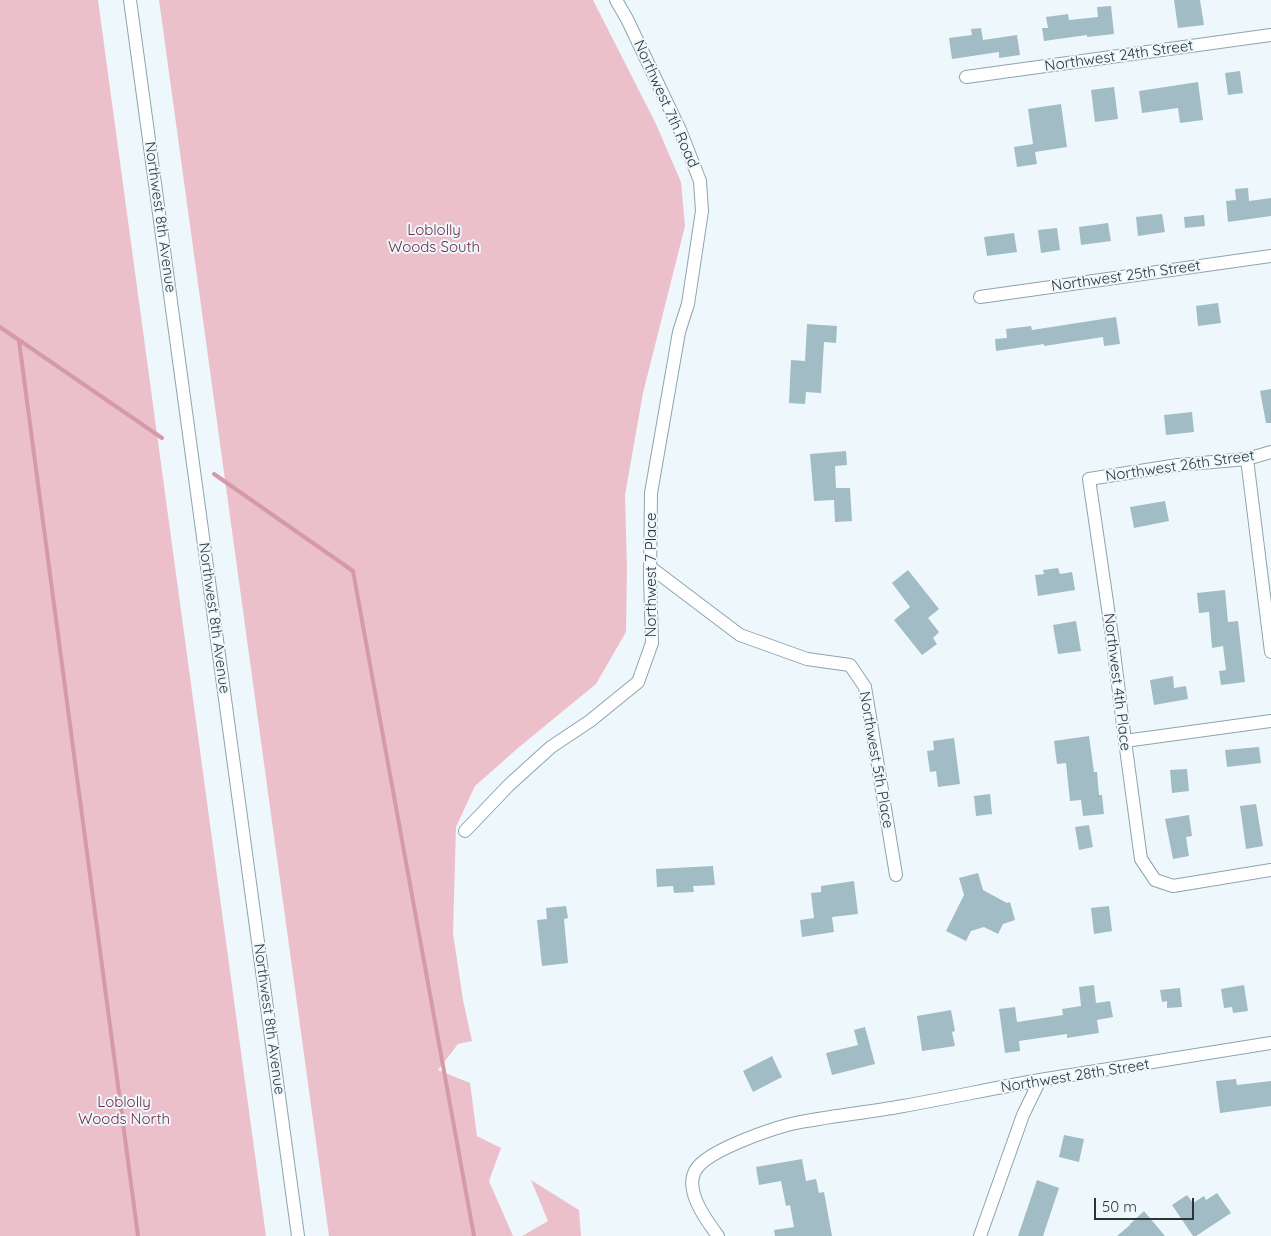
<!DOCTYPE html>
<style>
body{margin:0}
#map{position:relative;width:1271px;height:1236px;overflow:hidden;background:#eef8fc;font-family:Quicksand,sans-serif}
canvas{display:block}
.scale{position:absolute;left:1094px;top:1198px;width:100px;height:22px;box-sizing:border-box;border:2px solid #2a3539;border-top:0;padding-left:6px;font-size:15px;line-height:18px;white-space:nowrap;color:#2a3539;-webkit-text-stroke:4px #eef8fc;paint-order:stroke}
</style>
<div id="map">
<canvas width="1271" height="1236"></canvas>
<div class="scale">50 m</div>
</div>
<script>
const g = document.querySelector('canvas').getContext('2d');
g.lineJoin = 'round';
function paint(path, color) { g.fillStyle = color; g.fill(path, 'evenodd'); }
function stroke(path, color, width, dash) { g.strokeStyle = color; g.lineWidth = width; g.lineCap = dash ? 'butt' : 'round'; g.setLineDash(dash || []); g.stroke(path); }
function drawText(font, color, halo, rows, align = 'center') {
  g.font = font + ' Quicksand,sans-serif'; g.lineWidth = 4; g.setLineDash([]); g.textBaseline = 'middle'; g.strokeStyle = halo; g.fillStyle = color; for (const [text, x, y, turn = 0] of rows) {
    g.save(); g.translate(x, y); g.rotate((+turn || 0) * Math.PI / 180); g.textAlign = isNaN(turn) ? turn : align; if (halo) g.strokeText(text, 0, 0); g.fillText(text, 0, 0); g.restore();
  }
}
paint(new Path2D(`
 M0,0h98l168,1236h-266z
 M159,0h434l63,124 25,58 4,44 -42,167 -18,102 2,73 -1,64 -30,52 -78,64 -43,38 -19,41 -3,106 10,67 9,41 -14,3 -20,26 32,13 7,53 24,12 -12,33 24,55h-184z
 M531,1180l48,30 2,26h-59l26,-15z`), '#ebc0cb');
stroke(new Path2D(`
 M0,327l162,111
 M19,341l119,895
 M214,474l139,97 121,665`), '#d599a9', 4);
paint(new Path2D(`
 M1174,0h26l4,25 -26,3z
 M1111,6l3,28 -27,3v-2l-43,6 -2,-13h6l-2,-11 22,-3 1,6 29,-3 -1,-10z
 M981,28l2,12 34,-5 3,20 -21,3v-6l-47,7 -3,-21 23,-3 -1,-6z
 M1240,71l3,22 -15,2 -3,-22z
 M1198,82l5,38 -23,3 -2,-15 -36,5 -3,-22z
 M1114,87l4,32 -23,3 -4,-32z
 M1061,104l6,43 -32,5 2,12 -20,3 -3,-20 19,-3 -5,-35z
 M1248,188l1,13 22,-3v18l-43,6 -2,-21 10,-1 -1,-11z
 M1162,214l3,18 -27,4 -2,-19z
 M1204,215l1,11 -20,2 -1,-11z
 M1108,223l3,18 -30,4 -2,-18z
 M1057,228l3,22 -19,3 -3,-23z
 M1014,233l3,19 -30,4 -3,-19z
 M1218,303l3,20 -23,3 -2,-20z
 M1116,317l4,27 -16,2 -1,-9 -59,9v-2l-48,7 -1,-12 12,-1 -1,-9 25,-3 1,4z
 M807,324l30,2 -1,17 -12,-1 -3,51 -15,-1 -1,12 -16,-1 2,-43 14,1z
 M1271,389v34h-5l-6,-32z
 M1192,412l2,20 -28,3 -2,-20z
 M846,451l1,14 -12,1 1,22h14l2,33 -17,1 -1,-22 -20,1 -4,-47z
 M1165,501l4,20 -35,7 -4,-21z
 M1058,568l2,6 12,-2 3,18 -37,6 -3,-21 9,-1 -1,-4z
 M908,570l31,39 -11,9 11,14 -6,6 4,6 -15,11 -28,-35 16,-13 -18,-24z
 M1225,590l3,32 10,-1 7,61 -24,3 -2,-14 7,-1 -3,-24 -11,2 -3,-36 -10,1 -2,-20z
 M1076,621l5,30 -23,3 -5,-29z
 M1173,676l1,12 12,-2 2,13 -34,6 -4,-25z
 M1089,736l5,36h3l2,23h3l2,19 -21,2 -2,-16 -11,1 -4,-38 -9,1 -3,-23z
 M954,738l6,46 -22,3 -2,-16 -6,1 -3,-21 7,-1 -1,-9z
 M1259,747l2,16 -34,4 -2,-17z
 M1187,769l2,22 -17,2 -2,-23z
 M990,794l2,20 -16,2 -2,-20z
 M1256,804l7,42 -17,3 -6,-43z
 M1189,815l3,21 -6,1 3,19 -16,3 -8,-40z
 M1089,825l4,22 -14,3 -4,-23z
 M713,866l2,19 -22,1 1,6 -20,1 -1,-7 -16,1 -1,-18z
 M978,873l5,17 24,13 3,-1 5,18 -12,4 -5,10 -14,-7 -13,4 -5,10 -20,-10 18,-36 -5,-17z
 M854,881l4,33 -26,3 2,15 -32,5 -2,-17 14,-2 -3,-25 10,-1v-6z
 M566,906l2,12 -4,1 4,44 -26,3 -5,-46 10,-1 -1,-11z
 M1109,906l3,25 -18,3 -3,-26z
 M1094,985l2,18 14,-2 3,16 -16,3 2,13 -32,5v-4l-48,7 1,10 -15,2 -6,-44 16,-2 2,15 46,-7 -1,-6 19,-3 -2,-19z
 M1244,985l4,26 -15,2 -1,-6 -8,1 -3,-19z
 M1180,988l2,19 -15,1v-7l-5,1 -2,-12z
 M951,1010l4,21 -3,1 3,14 -33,5 -5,-35z
 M865,1027l10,37 -43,11 -6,-22 32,-8 -4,-15z
 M772,1056l10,21 -29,15 -10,-21z
 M1236,1079l1,6 34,-4v25l-51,7 -4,-32z
 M1064,1135l20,4 -5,23 -20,-5z
 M802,1159l4,22 10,-2 3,14 5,-1 8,44h-57l-1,-6 20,-3 -4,-22 -4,1 -5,-25 -22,4 -3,-18z
 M1037,1180l22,8 -16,48h-25z
 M1217,1193l14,20 -35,23h-3l-21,-31 15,-10 6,8 11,-7 2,4z
 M1144,1211l21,25h-48l13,-11v-1z`), '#a2bcc5');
const minor = new Path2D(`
 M130,0l168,1236
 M966,77l305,-42
 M980,297l291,-41
 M1271,452l-24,7 -69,6 -89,14 23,157 13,105 16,118 14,21 18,6 98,-16
 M1247,459l24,193
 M650,567l90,68 67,24 43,6 15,22 31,188
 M1125,741l146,-20
 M465,831l44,-46 42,-38 39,-26 48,-39 14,-39 -2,-67 1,-83 28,-161 9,-28 14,-93 -2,-30 -20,-51 -53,-111 -11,-19
 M718,1236c-12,-16 -36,-48 -21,-68 13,-18 71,-38 94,-44 37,-8 75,-11 112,-18 46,-8 91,-18 137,-26 77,-13 154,-24 231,-37
 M980,1236l43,-121 17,-35`);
stroke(minor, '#8ba5ae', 14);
stroke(minor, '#fff', 12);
drawText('15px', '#2a3539', '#eef8fc', [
 ["Northwest 24th Street",1119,56,-8],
 ["Northwest 7th Road",666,104,66],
 ["Northwest 8th Avenue",160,217,82],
 ["Northwest 25th Street",1126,276,-8],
 ["Northwest 26th Street",1180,466,-8],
 ["Northwest 7 Place",651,575,-90],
 ["Northwest 8th Avenue",214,618,82],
 ["Northwest 4th Place",1117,682,83],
 ["Northwest 5th Place",876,760,80],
 ["Northwest 8th Avenue",269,1019,82],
 ["Northwest 28th Street",1075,1076,-9]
]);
drawText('15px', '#722a43', '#eef8fc', [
 ["Loblolly",434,230],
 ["Woods South",434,247],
 ["Loblolly",124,1102],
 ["Woods North",124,1119]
]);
</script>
